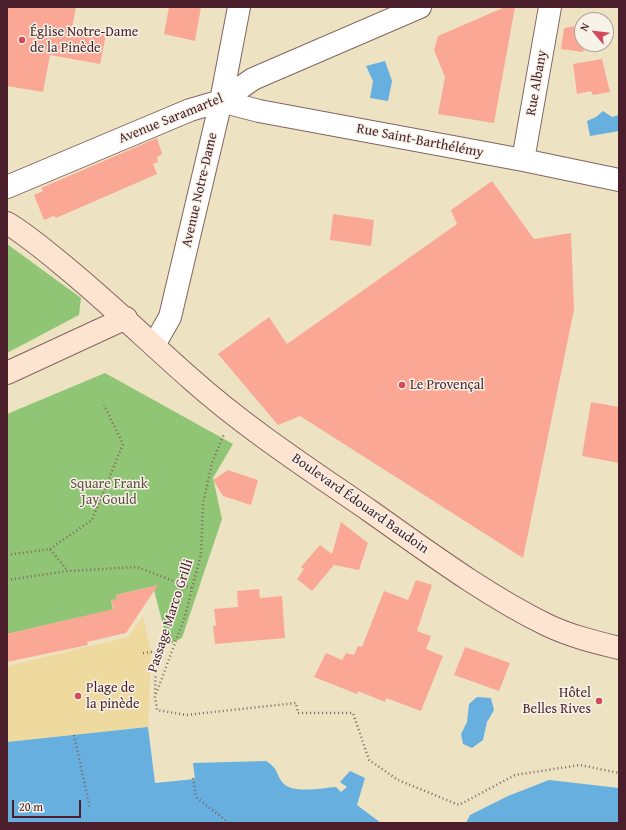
<!DOCTYPE html>
<meta charset="utf-8">
<style>
body{margin:0}
#map{position:relative;width:626px;height:830px;overflow:hidden;background:#ede3c3;font-family:"Gentium Book Plus",serif}
canvas{display:block}
.frame{position:absolute;inset:0;border:8px solid #4a1f2b;pointer-events:none}
.north{position:absolute;left:574px;top:12px;width:40px;height:40px;box-sizing:border-box;background:#f7f3e8;border:1px solid #b29e9c;border-radius:50%;rotate:298deg;font-size:11px;font-weight:700;line-height:16px;text-align:center;color:#4a1f2b}
.north::after{content:'';display:block;margin:auto;width:14px;height:18px;background:#d1495b;clip-path:polygon(50% 0,100% 100%,50% 72%,0 100%)}
.scale{position:absolute;left:12px;top:800px;width:69px;height:18px;box-sizing:border-box;border:2px solid #4a1f2b;border-top:0;padding-left:5px;font-size:12px;line-height:14px;white-space:nowrap;color:#4a1f2b;-webkit-text-stroke:3px #f7f3e8;paint-order:stroke}
</style>
<div id="map">
<canvas width="626" height="830"></canvas>
<div class="frame"></div>
<div class="north">N</div>
<div class="scale">20 m</div>
</div>
<script>
const g = document.querySelector('canvas').getContext('2d');
g.lineJoin = 'round';
function paint(path, color) { g.fillStyle = color; g.fill(path, 'evenodd'); }
function stroke(path, color, width, dash) { g.strokeStyle = color; g.lineWidth = width; g.lineCap = dash ? 'butt' : 'round'; g.setLineDash(dash || []); g.stroke(path); }
function drawText(font, color, halo, rows, align = 'center') {
  g.font = font + ' "Gentium Book Plus",serif'; g.lineWidth = 3; g.setLineDash([]); g.textBaseline = 'middle'; g.strokeStyle = halo; g.fillStyle = color; for (const [text, x, y, turn = 0] of rows) {
    g.save(); g.translate(x, y); g.rotate((+turn || 0) * Math.PI / 180); g.textAlign = isNaN(turn) ? turn : align; if (halo) g.strokeText(text, 0, 0); g.fillText(text, 0, 0); g.restore();
  }
}
paint(new Path2D(`
 M7,244l74,54 -2,17 -72,38z
 M105,373l128,71 -20,34 9,41 -40,119 -14,7 -14,-55 -4,-3 -34,8 1,4 -6,2 6,22 -36,-6 -74,17v-220z`), '#91c576');
paint(new Path2D(`
 M143,616l8,36 -3,75 -141,15v-76l121,-29z`), '#eeda9e');
paint(new Path2D(`
 M385,61l7,20 -4,20 -18,-3 3,-17 -7,-15z
 M603,111l9,6 7,-2v16l-29,5 -3,-15 9,-4z
 M477,697l14,1 3,12 -7,12 -4,18 -11,8 -9,-4 -2,-10 6,-12 2,-18z
 M148,727l7,56 40,-4 -2,-16 73,-2c13,8 9,12 17,22 9,11 40,5 53,4l5,5 6,-5 -7,-5 10,-11 15,7 -8,27 24,18h-374v-81z
 M549,780l70,8v35h-153l4,-8 38,-19z`), '#67afde');
paint(new Path2D(`
 M7,7h69l-4,21 34,7 -6,29 -50,-9 -7,37 -36,-6z
 M169,7h32l-6,34 -31,-7z
 M505,7h10l-21,116 -56,-9 7,-37 -11,-27 4,-14z
 M582,25v19h3l-2,8 -22,-3 3,-21z
 M602,59l8,33 -17,3 -2,-4 -14,3 -4,-30z
 M157,138l5,16 -5,3 1,5 -5,2 4,10 -101,44 -2,-2 -10,4 -10,-25 9,-4 -2,-3z
 M492,181l42,58 37,-6 3,77 -51,248 -223,-142 -22,9 -60,-71 51,-37 18,27 170,-120 -6,-14z
 M333,214l41,6 -3,26 -41,-6z
 M591,402l28,5v56l-37,-7z
 M228,470l30,10 -7,25 -28,-9 -10,-16z
 M341,522l27,21 -9,27 -25,-5 -22,26 -15,-12 7,-10 -3,-2 19,-22 12,9z
 M416,580l16,5 -15,46 14,5 -5,13 17,7 -22,55 -35,-13 -1,4 -27,-11 -1,3 -43,-17 12,-24 16,7 4,-7 8,2 4,-9 4,1 22,-56 24,9z
 M158,585l-32,48 -39,9 1,3 -81,17v-28l107,-25 -3,-9 6,-1 -1,-4z
 M259,589l1,9 22,-2 3,42 -70,6 -2,-18h3l-2,-17 24,-2 -1,-16z
 M465,647l45,16 -11,28 -45,-16z`), '#faa895');
const street = new Path2D(`
 M221,101l38,10 264,49 96,20
 M523,160l27,-153
 M7,187l183,-77 31,-9 32,-22 167,-72
 M154,345l16,-28 51,-216 18,-94`);
const secondary = new Path2D(`
 M7,223c20,12 39,28 57,43 44,36 84,75 127,113 55,49 118,90 179,132 57,40 114,83 177,114 23,11 48,17 72,23
 M7,373l119,-55`);
stroke(street, '#836460', 24);
stroke(secondary, '#836460', 24);
stroke(new Path2D(`
 M50,549l42,-29 31,-76 -19,-39
 M7,555l43,-6 18,22
 M7,580l61,-9 69,-4 55,21
 M143,653l8,-1 5,2 -1,43 2,13 29,5 110,-12 2,10h55l16,47 29,20 61,25 56,-30 65,-10 39,8
 M156,694l29,-78 16,-62 2,-51 9,-40 12,-29
 M74,735l16,74
 M193,778l3,19 33,26`), '#836460', 2.5, [1, 3]);
stroke(street, '#fff', 22);
stroke(secondary, '#fde4d0', 22);
for (const [x, y, r, color] of [
 [22,40,4,"#d1495b"],
 [402,385,4,"#d1495b"],
 [78,696,4,"#d1495b"],
 [599,701,4,"#d1495b"]
]) { const dot = new Path2D(); dot.arc(x, y, r, 0, 2 * Math.PI); g.fillStyle = color; g.fill(dot); stroke(dot, '#f7f3e8', 1.5); }
drawText('14px', '#4a1f2b', '#f7f3e8', [
 ["Église Notre-Dame",30,32],
 ["de la Pinède",30,48],
 ["Le Provençal",410,385],
 ["Plage de",86,688],
 ["la pinède",86,704],
 ["Hôtel",591,693,"right"],
 ["Belles Rives",591,709,"right"]
], 'left');
drawText('14px', '#4a1f2b', '#f7f3e8', [
 ["Rue Albany",537,83,-80],
 ["Avenue Saramartel",171,119,-22],
 ["Rue Saint-Barthélémy",420,141,11],
 ["Avenue Notre-Dame",200,190,-77],
 ["Boulevard Édouard Baudoin",360,504,35],
 ["Passage Marco Grilli",171,616,-72]
]);
drawText('14px', '#5f5142', '#f7f3e8', [
 ["Square Frank",109,484],
 ["Jay Gould",109,500]
]);
</script>
